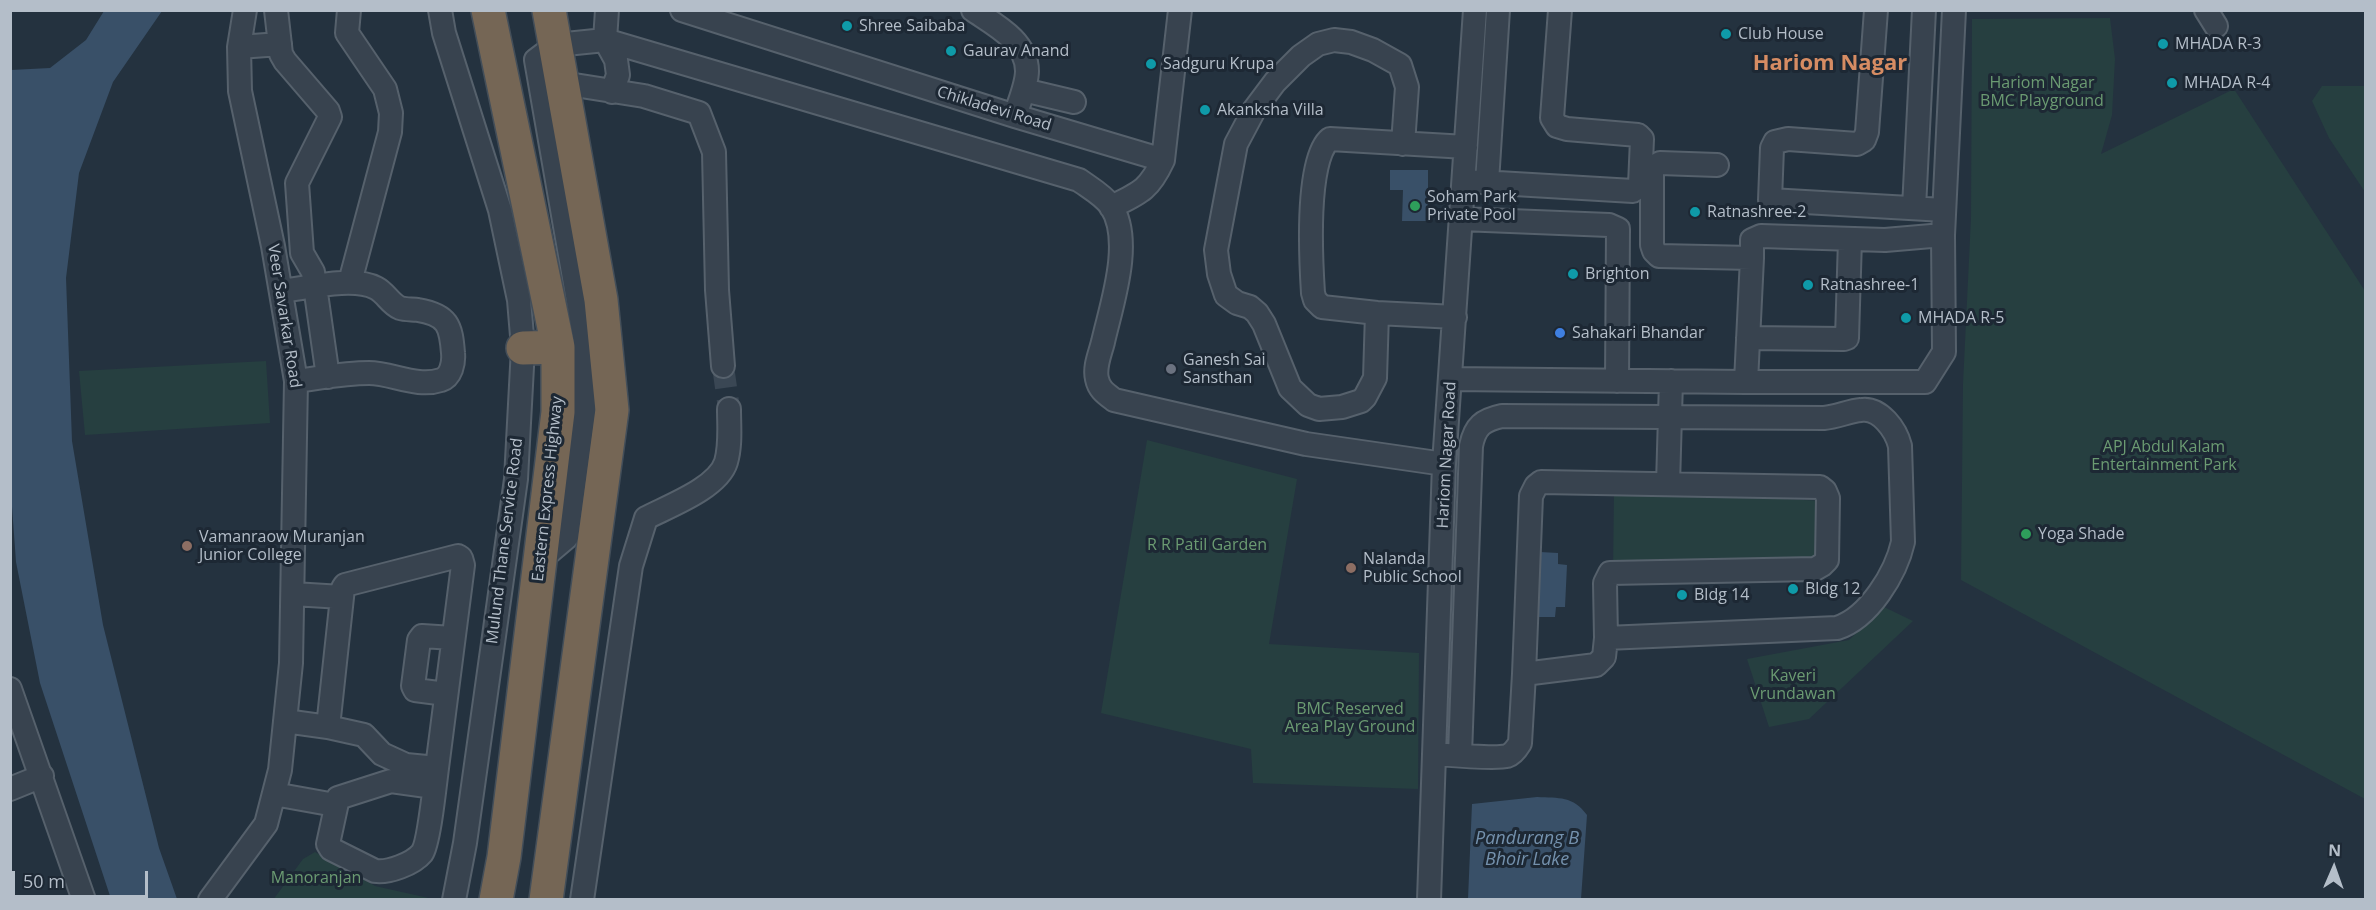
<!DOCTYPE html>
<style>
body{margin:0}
#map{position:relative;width:2376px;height:910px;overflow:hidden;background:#24323f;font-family:"Open Sans",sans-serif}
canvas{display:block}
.frame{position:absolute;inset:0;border:12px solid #b4bec9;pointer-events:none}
.north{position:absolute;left:2304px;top:838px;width:60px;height:60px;-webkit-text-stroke:4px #1d2834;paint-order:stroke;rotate:2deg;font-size:16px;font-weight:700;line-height:24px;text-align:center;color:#b4bec9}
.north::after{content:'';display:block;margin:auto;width:21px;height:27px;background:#b4bec9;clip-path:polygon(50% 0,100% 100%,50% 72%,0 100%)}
.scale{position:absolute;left:12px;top:871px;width:136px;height:27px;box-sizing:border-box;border:3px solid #b4bec9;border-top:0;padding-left:8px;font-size:18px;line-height:21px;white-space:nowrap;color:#b4bec9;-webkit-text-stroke:4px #1d2834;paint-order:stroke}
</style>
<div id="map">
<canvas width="2376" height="910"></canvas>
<div class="frame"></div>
<div class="north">N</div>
<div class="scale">50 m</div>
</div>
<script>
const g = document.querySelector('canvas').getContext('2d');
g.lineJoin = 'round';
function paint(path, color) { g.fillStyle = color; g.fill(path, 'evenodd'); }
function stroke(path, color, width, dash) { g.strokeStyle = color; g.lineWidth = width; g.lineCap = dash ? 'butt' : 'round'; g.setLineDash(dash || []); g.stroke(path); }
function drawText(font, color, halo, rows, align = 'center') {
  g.font = font + ' "Open Sans",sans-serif'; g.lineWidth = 6; g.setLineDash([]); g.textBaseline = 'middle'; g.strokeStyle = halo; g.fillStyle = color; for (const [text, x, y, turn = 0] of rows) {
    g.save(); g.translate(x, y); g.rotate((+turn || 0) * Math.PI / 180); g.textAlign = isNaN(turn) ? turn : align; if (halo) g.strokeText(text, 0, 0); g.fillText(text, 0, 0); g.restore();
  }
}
paint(new Path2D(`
 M2110,18l5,41 -3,56 -11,39 133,-65 131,202v508l-404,-219 2,-196 8,-166 1,-199z
 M2322,86h43v106l-36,-54 -17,-37z
 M266,361l4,62 -185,12 -6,-64z
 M1147,440l150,39 -28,165 150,9 -1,136 -165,-6 -2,-34 -150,-36z
 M1614,491l211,10 -3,62 -209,11z
 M1884,607l29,14 -104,98 -40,8 -22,-68 102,-19z
 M315,852l60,34 58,13 -160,1 30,-41z`), '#263f40');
paint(new Path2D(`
 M104,11h58l-49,71 -34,91 -13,105 6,163 31,184 56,223 18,51h-66l-71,-216 -24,-121 -5,-69v-423l39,-2 36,-28z
 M1390,170h38v51h-26l1,-31h-13z
 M1540,552l18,1v11l9,1 -2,42h-9l-1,10h-18z
 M1537,797c22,1 36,-1 50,18l-6,84h-113l4,-95z`), '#395068');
stroke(new Path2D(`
 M723,366l6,43`), '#3a4754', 22, [22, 11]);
const minor = new Path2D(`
 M276,10l5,44 4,7 43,50 2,6 -33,66 5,70 11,19 15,105
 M349,10l-2,23 38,56 6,24 -1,19 -40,150
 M440,10l4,23 56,177 19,90 4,48 -7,131 -51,364 -11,57
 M607,10l-2,30 11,20 2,15 -6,17
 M682,10l333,106 148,44
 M973,10c22,15 54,31 54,61 0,14 -8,31 -12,45
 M1876,10l-9,122 -3,8 -7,4 -69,-5 -13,3 -3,6 -2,52 174,10
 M2206,10l10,16
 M239,47l41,-3
 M562,83l82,13 55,17 15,39 3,138 6,76
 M1032,92l42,10
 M1717,165l-57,-2 -8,5v77l2,6 5,5 93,2 -6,124
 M1464,181l169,10 7,-6 2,-46 -4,-4 -71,-6 -10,-3 -5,-8 8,-108
 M1487,182l11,-172
 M1111,207c29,-14 38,-17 52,-47l17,-150
 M1914,208l10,-198
 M1461,219l148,6 9,4 -1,152
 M1752,258v-18l9,-4 124,4 58,-5
 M281,291c26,-3 72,-15 95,-3 10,5 14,16 24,20 6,2 13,1 18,2 30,5 33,16 35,43 1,10 -2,24 -12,27 -24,8 -49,-7 -72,-7 -25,0 -49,5 -73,8
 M1377,313l-2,65 -10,19 -4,4 -19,6 -23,2 -11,-4 -18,-17 -26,-64 -7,-11 -7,-6 -13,-4 -11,-8 -7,-21 -3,-24 20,-106 18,-34 21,-28 26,-26 17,-12 16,-4 17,2 22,8 27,15 7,22 -4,57
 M1455,317l-78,-4 -55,-6 -7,-7 -2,-7c-2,-31 -8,-134 17,-154l136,8
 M1748,338l96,1 3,-1 3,-99
 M1451,379l295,3h179l19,-30 -1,-117 11,-225
 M1668,484l3,-103
 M541,559l26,-22 17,-123 1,-73 -49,-281 20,-15 49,-5 474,140c11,8 24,15 32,26 23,35 0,100 -8,136 -3,12 -9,25 -6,37 2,10 8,14 17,21l192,44 138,20
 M293,594l49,3
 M1524,674l7,-178 5,-10 5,-4 279,5 5,4 3,7 -1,62 -5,5 -7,4 -205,4 -5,10 1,55
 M10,689l74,211
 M446,694l-31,-4 -2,-4 6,-46 3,-4 31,2
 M285,721l43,6
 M1435,754c14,1 61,5 72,2 6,-2 10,-8 13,-13l4,-69 72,-9 8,-8 2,-19 231,-10c32,-10 59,-55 66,-86l-3,-96c-4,-16 -20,-39 -39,-36 -12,1 -24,7 -37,8l-322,-2c-19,4 -27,10 -31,30l-11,309
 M434,787l-43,-6 -53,17 -10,46 3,5 44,22c13,2 38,-7 47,-18 7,-10 13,-70 15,-85l26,-203 -2,-7 -3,-2 -113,29 -2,3 -15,139 36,8 18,19 24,11 31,3
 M10,789l32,-13
 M274,794l61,11
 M210,900l56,-76 14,-54 11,-107 5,-282 -23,-135 -33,-155 -1,-44 6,-37
 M582,900l49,-334 15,-48c23,-12 72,-30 80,-56 5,-17 3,-36 3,-53
 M1429,900l15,-436 31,-454`);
const highway = new Path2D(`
 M488,10l70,337v65l-54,445 -8,43
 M523,348l35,-1
 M546,900l66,-490 -11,-110 -52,-290`);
stroke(minor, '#56616c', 26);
stroke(highway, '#434e59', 36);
stroke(minor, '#38434f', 22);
stroke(highway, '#756655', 33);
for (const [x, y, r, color] of [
 [847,26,6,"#0f9aa8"],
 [1726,34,6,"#0f9aa8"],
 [2163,44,6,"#0f9aa8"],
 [951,51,6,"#0f9aa8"],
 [1151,64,6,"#0f9aa8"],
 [2172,83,6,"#0f9aa8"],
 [1205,110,6,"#0f9aa8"],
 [1415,206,6,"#2e9e5b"],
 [1695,212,6,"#0f9aa8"],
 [1573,274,6,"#0f9aa8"],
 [1808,285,6,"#0f9aa8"],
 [1906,318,6,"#0f9aa8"],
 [1560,333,6,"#3f7fe0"],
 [1171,369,6,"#6b7280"],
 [2026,534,6,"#2e9e5b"],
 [187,546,6,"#8d6e63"],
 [1351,568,6,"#8d6e63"],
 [1793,589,6,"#0f9aa8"],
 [1682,595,6,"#0f9aa8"]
]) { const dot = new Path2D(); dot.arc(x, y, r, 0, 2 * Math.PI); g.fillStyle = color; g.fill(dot); stroke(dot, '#1d2834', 2); }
drawText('16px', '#b4bec9', '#1d2834', [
 ["Shree Saibaba",859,26],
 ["Club House",1738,34],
 ["MHADA R-3",2175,44],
 ["Gaurav Anand",963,51],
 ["Sadguru Krupa",1163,64],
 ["MHADA R-4",2184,83],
 ["Akanksha Villa",1217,110],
 ["Soham Park",1427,197],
 ["Private Pool",1427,215],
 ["Ratnashree-2",1707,212],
 ["Brighton",1585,274],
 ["Ratnashree-1",1820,285],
 ["MHADA R-5",1918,318],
 ["Sahakari Bhandar",1572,333],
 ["Ganesh Sai",1183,360],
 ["Sansthan",1183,378],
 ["Yoga Shade",2038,534],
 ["Vamanraow Muranjan",199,537],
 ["Junior College",199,555],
 ["Nalanda",1363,559],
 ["Public School",1363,577],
 ["Bldg 12",1805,589],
 ["Bldg 14",1694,595]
], 'left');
drawText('16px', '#6b9b72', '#1d2834', [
 ["Hariom Nagar",2042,83],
 ["BMC Playground",2042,101],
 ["APJ Abdul Kalam",2164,447],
 ["Entertainment Park",2164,465],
 ["R R Patil Garden",1207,545],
 ["Kaveri",1793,676],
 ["Vrundawan",1793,694],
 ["BMC Reserved",1350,709],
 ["Area Play Ground",1350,727],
 ["Manoranjan",316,878]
]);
drawText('16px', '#b4bec9', '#1d2834', [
 ["Chikladevi Road",994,109,17],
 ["Veer Savarkar Road",284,316,81],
 ["Hariom Nagar Road",1447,455,-87],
 ["Eastern Express Highway",548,489,-84],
 ["Mulund Thane Service Road",505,541,-83]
]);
drawText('italic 18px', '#7491ad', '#1d2834', [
 ["Pandurang B",1527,839],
 ["Bhoir Lake",1527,860]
]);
drawText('bold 22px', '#d68c63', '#1d2834', [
 ["Hariom Nagar",1830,64]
]);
</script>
